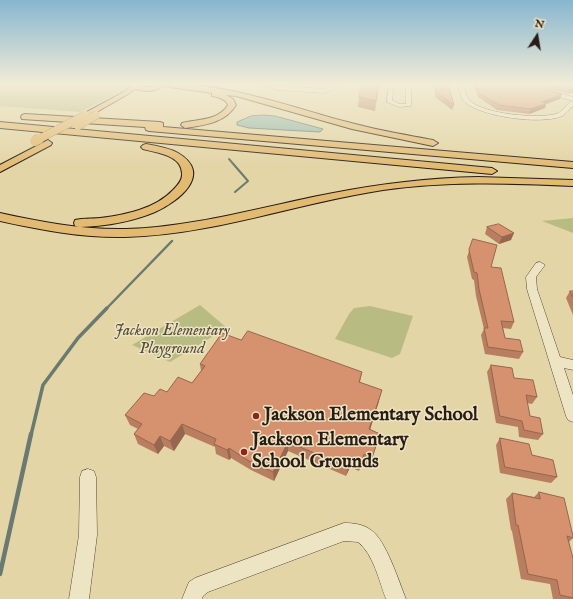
<!DOCTYPE html>
<style>
body{margin:0}
#map{position:relative;width:573px;height:599px;overflow:hidden;background:#e3d5a5;font-family:"IM FELL English",serif}
canvas{display:block}
.north{position:absolute;left:517px;top:16px;width:40px;height:40px;-webkit-text-stroke:3px #ede4c4;paint-order:stroke;rotate:12deg;font-size:11px;font-weight:700;line-height:16px;text-align:center;color:#281c15}
.north::after{content:'';display:block;margin:auto;width:14px;height:18px;background:#281c15;clip-path:polygon(50% 0,100% 100%,50% 72%,0 100%)}
</style>
<div id="map">
<canvas width="573" height="599"></canvas>
<div class="north">N</div>
</div>
<script>
const g = document.querySelector('canvas').getContext('2d');
g.lineJoin = 'round';
function paint(path, color) { g.fillStyle = color; g.fill(path, 'evenodd'); }
function stroke(path, color, width, dash) { g.strokeStyle = color; g.lineWidth = width; g.lineCap = dash ? 'butt' : 'round'; g.setLineDash(dash || []); g.stroke(path); }
function drawText(font, color, halo, rows, align = 'center') {
  g.font = font + ' "IM FELL English",serif'; g.lineWidth = 3; g.setLineDash([]); g.textBaseline = 'middle'; g.strokeStyle = halo; g.fillStyle = color; for (const [text, x, y, turn = 0] of rows) {
    g.save(); g.translate(x, y); g.rotate((+turn || 0) * Math.PI / 180); g.textAlign = isNaN(turn) ? turn : align; if (halo) g.strokeText(text, 0, 0); g.fillText(text, 0, 0); g.restore();
  }
}
paint(new Path2D(`
 M0,84h137l-57,28 -80,-6z
 M573,218v15l-31,-12z
 M200,305l27,23 -57,34 -38,-17z
 M370,306l43,10 -13,38 -8,4 -57,-19 14,-25 5,-6z`), '#b9bc82');
const water = new Path2D(`
 M264,115l11,1 48,13 -3,3 -71,-4 -12,-3v-3l14,-6z`);
paint(water, '#96b8ac');
stroke(water, '#6a7a70', 1);
stroke(new Path2D(`
 M229,159l19,22 -13,11`), '#6a7a70', 2);
stroke(new Path2D(`
 M106,309l66,-68`), '#6a7a70', 2.5);
stroke(new Path2D(`
 M31,435l12,-50 35,-47 29,-30`), '#6a7a70', 3.5);
stroke(new Path2D(`
 M0,574l31,-140`), '#6a7a70', 4.5);
const minor = new Path2D(`
 M256,84l68,5 14,-5h7l-20,9 -47,-3z
 M389,84h5l-2,16 7,4h7v-20h5v22l-12,1 -12,-5z
 M458,84h4c3,5 4,13 8,17 15,13 66,18 86,13 7,-2 10,-10 17,-13v5c-4,3 -7,8 -11,10 -20,9 -79,1 -96,-13 -5,-4 -7,-13 -8,-19z
 M547,90l26,7v4l-28,-8 -1,-1z
 M540,262l5,3 -9,12 1,12 23,68 13,3v10l-9,-2 9,27v27l-5,-2 -2,-4 -39,-127 -1,-12 10,-14z
 M88,469l6,2 2,6 1,58 -8,64h-20l10,-64 1,-58 2,-6z
 M344,523c9,0 19,1 27,7 15,10 28,52 35,69h-20c-7,-18 -12,-44 -28,-57l-14,-1 -136,51 -5,4 -1,3h-20l7,-17 6,-4z`);
const major = new Path2D(`
 M134,84h6l-1,2 10,1 9,-3h7c-8,8 -20,8 -30,5l-7,5 -40,23h-3l-4,-2 43,-23z
 M48,140l4,3 -1,2 -51,27v-7z`);
const highway = new Path2D(`
 M158,84c66,-3 134,24 197,40 26,7 52,11 78,16l5,3 -5,3 -81,-17 -116,-33 -10,-1 7,4 3,6c-11,18 -31,20 -51,23l-4,-3 1,-2c16,-4 36,-2 46,-18 -2,-6 -10,-8 -16,-9v-3l-50,-7z
 M25,114l135,8 3,1v4l410,35v6l-424,-37 -3,-1 -1,-3 -123,-8 -1,-2 1,-2z
 M0,122l492,46 5,3 -5,3 -492,-46z
 M146,144c11,2 23,4 32,9 36,21 0,49 -23,59 -24,10 -50,14 -75,15l-5,-1 -1,-3 1,-3c8,-2 17,-1 25,-2 25,-3 55,-9 73,-28 4,-4 9,-9 9,-15 1,-20 -25,-22 -39,-26l-2,-2 2,-2z
 M478,177l95,3v6c-63,-3 -127,-5 -190,4 -86,13 -170,45 -258,47 -42,1 -84,-7 -125,-16v-8c41,9 83,17 126,16 68,-2 135,-22 202,-35 50,-10 99,-16 150,-17z`);
stroke(minor, '#574a39', 1);
stroke(major, '#281c15', 2);
stroke(highway, '#281c15', 2);
paint(minor, '#ede4c4');
paint(major, '#e2ba72');
paint(highway, '#e2ba72');
const majorBridgeFar1 = new Path2D(`
 M78,126l18,-11
 M37,140l48,-25`);
const majorBridge = new Path2D(`
 M35,141l4,-2`);
stroke(majorBridgeFar1, '#281c15', 8, []);
stroke(majorBridge, '#281c15', 10, []);
stroke(majorBridgeFar1, '#e2ba72', 8);
stroke(majorBridge, '#e2ba72', 10);
paint(new Path2D(`
 M291,84h41v1l-10,1z
 M379,84l-4,27 -17,-4 1,-10z
 M435,84h13l6,21 -2,5 -17,-13z
 M473,84h99l1,8 -4,2 -32,-8 23,13 -14,5 -1,4 -16,6 -32,-4 -19,-13z
 M487,227l24,13 -12,4 -14,-10z
 M473,239l18,28 23,55 -3,7 -8,-1 2,10 18,14 -4,7 -34,-5 -4,-19 3,-6 -8,-33 -2,-16 -2,-1 -5,-22z
 M570,291h3v24l-7,-17z
 M200,364l160,19 19,18 -9,29 7,13 -8,24 -7,-3 -3,7 -9,-4 -4,9 -58,-25 -14,30 -23,-11 -20,-12 -2,2 -13,-6 -1,-7 -30,-13 -11,17 -10,-5 -6,8 -20,-10 -4,-10 4,-5 -8,-4 -5,-10 29,-19 38,-13 9,-12z
 M491,365l23,13 23,19 -5,7 -5,-1 3,13 13,18 -5,6 -19,-3 -1,-10 -22,-4 -9,-51z
 M500,438l32,17 25,22 -6,6 -51,-10 -4,-28z
 M539,492l34,44v2l-4,4 4,16v41h-20l-3,-15 -29,-5 -9,-48 -1,-1 -5,-31 6,-6 22,4z`), '#b87e5f');
paint(new Path2D(`
 M322,84h10v1l-10,1z
 M573,88v4l-4,2 2,-5z
 M562,94l-2,5 -14,5 -1,4 -16,6 2,-5 11,-7z
 M514,233l-3,7 -12,4 3,-7z
 M362,372l-2,10 -3,11 2,-11z
 M382,390l-3,11 -12,38 2,-10z
 M182,424l3,10 -11,17 -4,-10z
 M160,436l4,10 -6,8 -4,-9z
 M288,442v9l-14,30 -1,-9z
 M229,448l2,10 -2,2 -2,-10z
 M352,458l-2,9 -4,9 2,-9z`), '#96664e');
const building = new Path2D(`
 M362,84h17l-3,17 -17,-4z
 M436,84h12l6,21 -18,-13z
 M476,84h60l1,3 25,7 -20,8 5,1 -16,6 -32,-4 -20,-12z
 M550,84h23v4l-2,1z
 M499,224l15,9 -12,4 -15,-10z
 M473,239l24,6 -6,22 10,1 13,54 -13,-1 4,17 15,2 3,12 -35,-5 -4,-19h4l-9,-39 -2,-16 -3,-1 -5,-22z
 M570,291h3v6z
 M248,331l114,41 -3,10 23,8 -13,39 11,5 -8,24 -8,-4 -2,8 -10,-4 -4,9 -60,-25 -15,30 -24,-11 -20,-13 -2,2 -13,-6 2,-5 -34,-15 -12,17 -10,-5 -6,9 -20,-11 8,-10 -17,-9 19,-22 10,3 6,-7 7,3 11,-15 14,6 13,-17 -5,-2 22,-31 19,7z
 M491,365l21,3 2,10 19,2 4,17 -11,-2 4,21 10,2 3,16 -19,-4 -2,-9 -22,-5z
 M500,438l29,6 3,11 21,5 4,17 -52,-10z
 M539,492l25,6 9,38v2l-6,-2 6,22v40l-13,-3 -3,-15 -29,-6 -10,-49h-2l-4,-32 28,6z`);
paint(building, '#d6926f');
stroke(building, '#96664e', 1);
const sky = g.createLinearGradient(0, 0, 0, 168);
sky.addColorStop(0, '#87b6d0');
sky.addColorStop(0.5, '#f2ecd6');
sky.addColorStop(1, '#f2ecd600');
g.fillStyle = sky;
g.fillRect(0, 0, 573, 168);
for (const [x, y, r, color] of [
 [256,416,4,"#8f2418"],
 [244,452,4,"#8f2418"]
]) { const dot = new Path2D(); dot.arc(x, y, r, 0, 2 * Math.PI); g.fillStyle = color; g.fill(dot); stroke(dot, '#ede4c4', 1.5); }
drawText('italic 16px', '#544c36', '#ede4c4', [
 ["Jackson Elementary",172,332],
 ["Playground",172,350]
]);
drawText('bold 19px', '#281c15', '#ede4c4', [
 ["Jackson Elementary School",264,416],
 ["Jackson Elementary",252,441],
 ["School Grounds",252,463]
], 'left');
</script>
